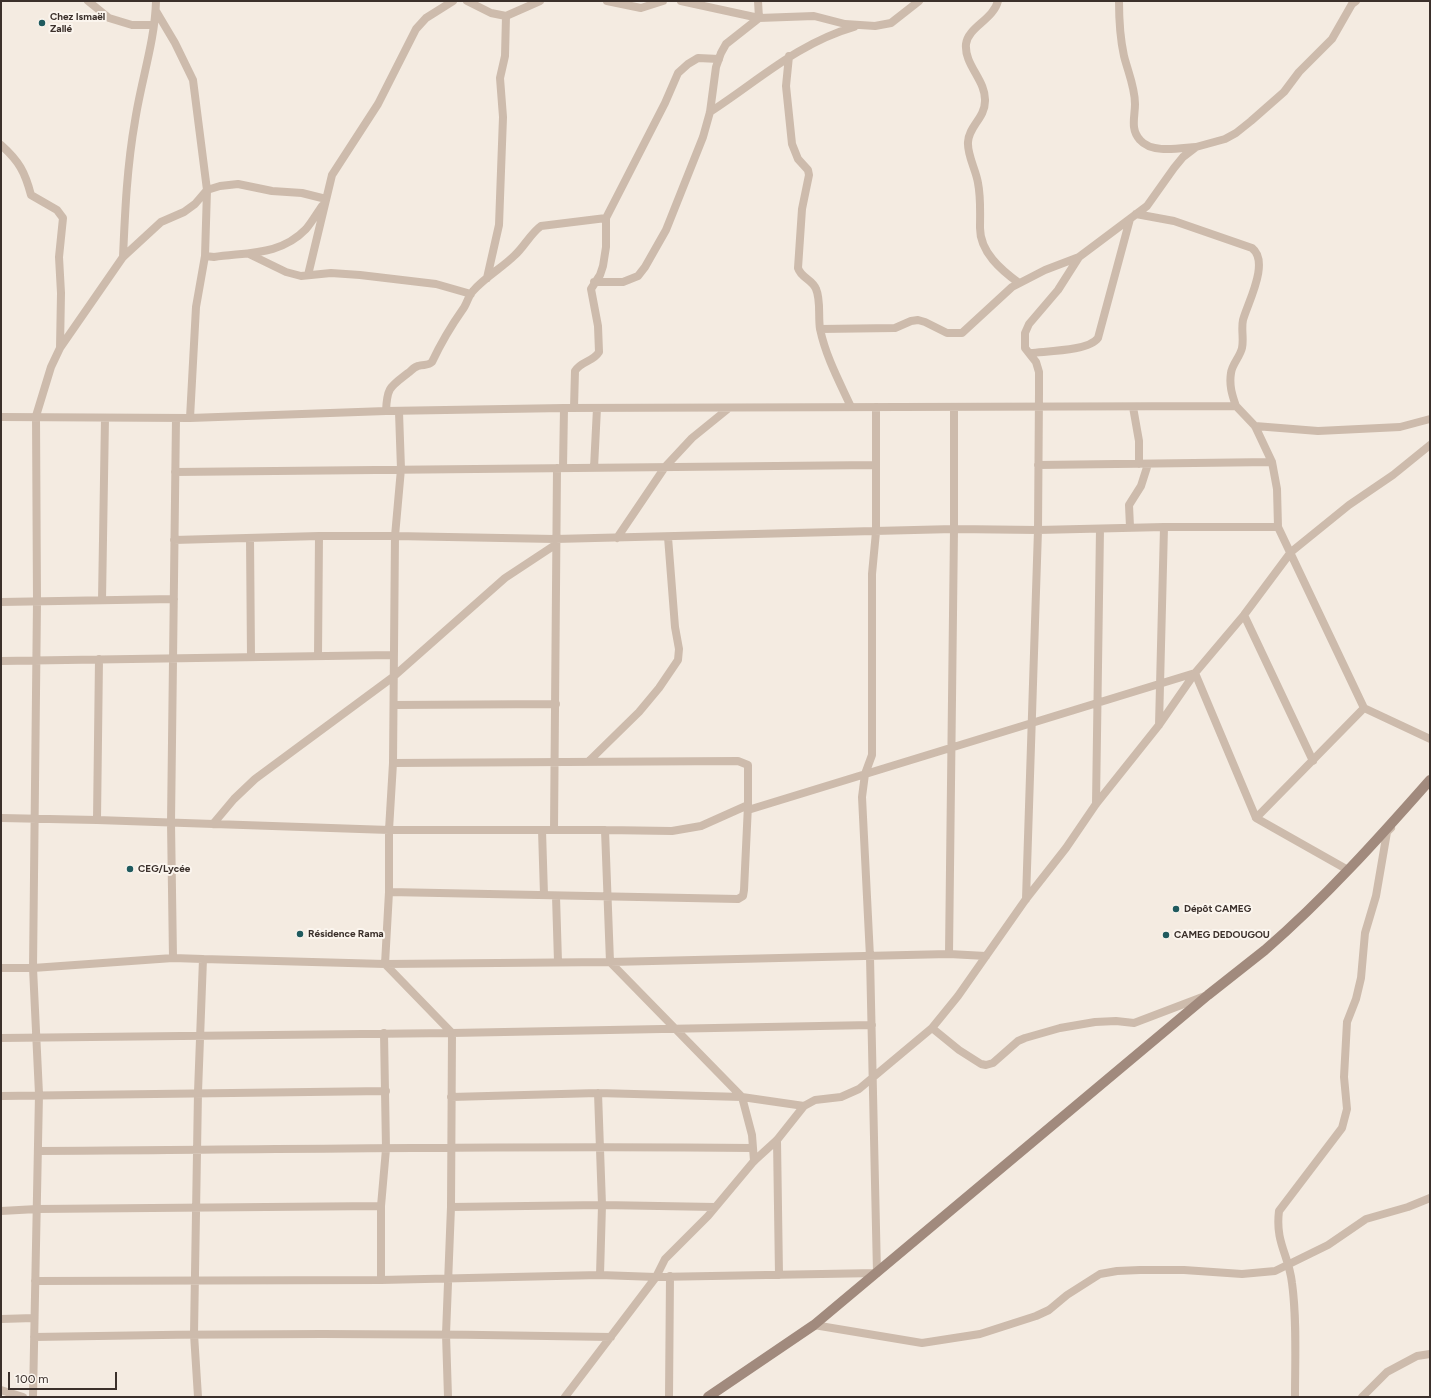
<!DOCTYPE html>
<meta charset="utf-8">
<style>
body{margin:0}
#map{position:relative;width:1431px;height:1398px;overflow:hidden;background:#f4ebe1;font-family:Figtree,sans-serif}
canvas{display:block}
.frame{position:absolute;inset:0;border:2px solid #3b302b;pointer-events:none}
.scale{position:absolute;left:8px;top:1372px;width:109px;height:18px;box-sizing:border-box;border:2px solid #3b302b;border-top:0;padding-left:5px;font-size:12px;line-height:14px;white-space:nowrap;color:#3b302b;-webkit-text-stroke:3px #fbf5ee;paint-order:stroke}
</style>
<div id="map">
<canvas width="1431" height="1398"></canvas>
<div class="frame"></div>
<div class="scale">100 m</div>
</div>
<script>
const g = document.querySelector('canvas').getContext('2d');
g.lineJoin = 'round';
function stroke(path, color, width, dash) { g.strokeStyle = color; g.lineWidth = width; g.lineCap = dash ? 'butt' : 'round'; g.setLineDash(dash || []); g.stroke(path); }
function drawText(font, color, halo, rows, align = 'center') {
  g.font = font + ' Figtree,sans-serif'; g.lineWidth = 4; g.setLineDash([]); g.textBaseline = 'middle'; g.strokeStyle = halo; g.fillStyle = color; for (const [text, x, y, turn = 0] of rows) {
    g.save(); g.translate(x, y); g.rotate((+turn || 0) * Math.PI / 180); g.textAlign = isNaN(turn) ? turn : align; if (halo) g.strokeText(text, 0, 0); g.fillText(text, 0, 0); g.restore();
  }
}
stroke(new Path2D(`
 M88,1l21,17 23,7h21
 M467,1l24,12 15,3 -1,40 -5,22 3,39 -4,108 -12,53
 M607,1l34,7 22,-7
 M681,1l78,17 55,-2 31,8 30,2 16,-3 28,-22
 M758,1l1,17
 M998,1c-5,19 -30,26 -32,43 -2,21 20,36 19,57 0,17 -16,25 -17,41 -1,13 8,28 10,41 3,15 2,30 2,45 0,24 21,42 39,55
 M1119,1c0,19 1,37 5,55 4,16 11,31 11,48 0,13 -5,25 5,36 12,14 40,8 56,7
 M156,11l19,32 18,37 14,110 -2,66 -9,51 -6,111
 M506,16l34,-15
 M789,56l-3,30 6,58 6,15 10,11 1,5 -7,34 -4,59c3,10 14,11 18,21 5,11 2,27 4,40 6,28 19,52 31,78
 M710,112c48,-31 88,-69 144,-85
 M1,145c18,16 24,27 30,50l26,15 6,8 -4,39 2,36 -1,55
 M1136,214l38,7 78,27c18,14 -4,54 -9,72 -2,9 1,19 -1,28 -2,9 -10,16 -11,25 -2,12 1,22 5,33
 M249,254l37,18 15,4 30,-3 29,2 76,9 35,10
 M205,256l9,1c33,-5 66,-1 92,-28 6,-7 11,-16 16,-23
 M123,257c2,-45 4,-91 12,-136 6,-40 20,-80 21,-120
 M308,275l24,-100 46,-71 38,-75 10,-11 27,-17
 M594,282h29l15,-6 7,-9 21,-37 37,-93 7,-25 6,-45 5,-14 5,-9 33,-26
 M820,329l75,-1 16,-7 7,-1 7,2 22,11h15l50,-46 33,-17 34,-13 68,-51 27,-38 9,-11 13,-10 29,-8 11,-6 15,-12 33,-29 15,-20 33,-33 20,-35 4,-3
 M1031,353c16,-2 58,-2 67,-15l32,-119
 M1133,407l6,34v23
 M574,408l1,-37c6,-10 18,-9 24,-19l-1,-26 -7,-37 9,-14 3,-9 3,-19v-29l59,-115 13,-30 10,-9 10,-6 21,1
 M386,411c1,-24 4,-24 22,-38 3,-2 6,-6 10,-7 6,-2 10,0 14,-4 9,-19 19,-36 31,-53 4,-5 5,-13 10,-18 12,-14 29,-23 42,-36 9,-8 16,-22 26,-29l65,-8
 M1,417l189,1 196,-7 178,-3 672,-2 19,20 17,36 5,27 1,38 86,181 66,31
 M1255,426l63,5 82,-4 30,-8
 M1038,465l234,-3
 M563,468l1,-60
 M594,468l3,-60
 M175,472l701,-7
 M1130,527l-1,-22 12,-19 7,-22
 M250,538l1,119
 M617,538l48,-71 27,-29 37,-30
 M174,540l145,-4h76l6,-67 -2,-57
 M102,600l3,-182
 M1,602l173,-3
 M1244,615l69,146
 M318,656l1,-120
 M1,661l391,-6
 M394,705l162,-1
 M1159,725l5,-198
 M589,761l50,-49 20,-24 19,-28 1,-11 -4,-22 -7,-90
 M1096,804l4,-275
 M748,810l447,-137 61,145 92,52
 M1,818l96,2 292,10h216l67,1 29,-5 47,-21
 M1256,818l108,-110
 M97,820l2,-161
 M213,824l21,-25 21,-20 138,-102 112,-99 50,-33
 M542,830l2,65
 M554,830l3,-362
 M605,830l5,132 339,-8 37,2
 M389,892l349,7 5,-3 1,-6 4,-85v-40l-10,-4 -345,2
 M556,896l2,66
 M1026,899l12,-369 1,-138v-20l-3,-10 -11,-14v-15l4,-9 29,-34 21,-33
 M949,954l5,-425v-122
 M173,958l-2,-135 5,-405
 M1,968h32l4,-366 -1,-186 15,-49 9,-19 63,-91 38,-35 23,-10 11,-8 12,-14 13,-4 18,-2 34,7 30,2 24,6
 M932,1028l27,22 22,14 5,1 7,-2 25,-22 7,-3 35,-10 35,-6 21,-1 18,2 71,-27
 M1,1038l451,-5 420,-8
 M598,1093l4,112 -2,70
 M1,1096l385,-5
 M451,1097l147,-4 144,4 10,38 1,13
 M804,1106l-62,-9 -132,-135 -225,2 4,-72v-62l4,-67 2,-227 160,3 399,-10 84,1 126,-3h114
 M777,1140l2,135
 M38,1151c238,-1 477,-6 715,-3l1,13
 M451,1207l151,-2 113,2
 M1,1211l36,-2 344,-3
 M381,1280v-74l5,-57 -2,-116
 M35,1281l346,-1 219,-5 56,2 221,-4 -7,-316 -8,-160 3,-23 7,-19v-181l4,-42v-125
 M1,1319l33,-1
 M814,1325l108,18 58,-9 56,-18 13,-6 18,-15 33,-21 17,-3 23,-1h44l58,4 33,-3 53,-26 38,-26 42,-12 22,-9
 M34,1337c192,-4 384,-4 577,0
 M1,1390l22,7
 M33,1397l6,-303 -6,-126 140,-10 30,1
 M198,1397l-4,-63 4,-242 5,-133 182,5 67,69 -1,174 -5,127 2,63
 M565,1397l91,-120 9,-18 43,-43 46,-55 23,-21 27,-34 11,-6 26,-3 18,-8 73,-61 26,-32 68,-97 40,-51 30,-44 63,-79 36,-52 49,-58 47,-63 58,-47 44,-30 37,-30
 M669,1397l1,-121
 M1295,1397c0,-37 2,-78 -3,-114 -3,-28 -17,-40 -13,-72l63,-83 5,-19 -3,-32 3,-55 9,-23 5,-21 4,-45 11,-37 11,-64 4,-4
 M1362,1397l25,-25 30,-16 13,-2`), '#cdbbac', 8);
stroke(new Path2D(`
 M708,1397l106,-72 394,-330c19,-15 38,-30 57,-45 60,-52 113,-111 165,-170`), '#a18a7d', 10);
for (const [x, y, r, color] of [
 [42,23,4,"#1f5a5e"],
 [130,869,4,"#1f5a5e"],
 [1176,909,4,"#1f5a5e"],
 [300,934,4,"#1f5a5e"],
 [1166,935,4,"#1f5a5e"]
]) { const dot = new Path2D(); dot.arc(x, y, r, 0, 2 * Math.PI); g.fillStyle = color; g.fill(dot); stroke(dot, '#fbf5ee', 1.5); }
drawText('bold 10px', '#3b302b', '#fbf5ee', [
 ["Chez Ismaël",50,17],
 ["Zallé",50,29],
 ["CEG/Lycée",138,869],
 ["Dépôt CAMEG",1184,909],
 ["Résidence Rama",308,934],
 ["CAMEG DEDOUGOU",1174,935]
], 'left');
</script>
